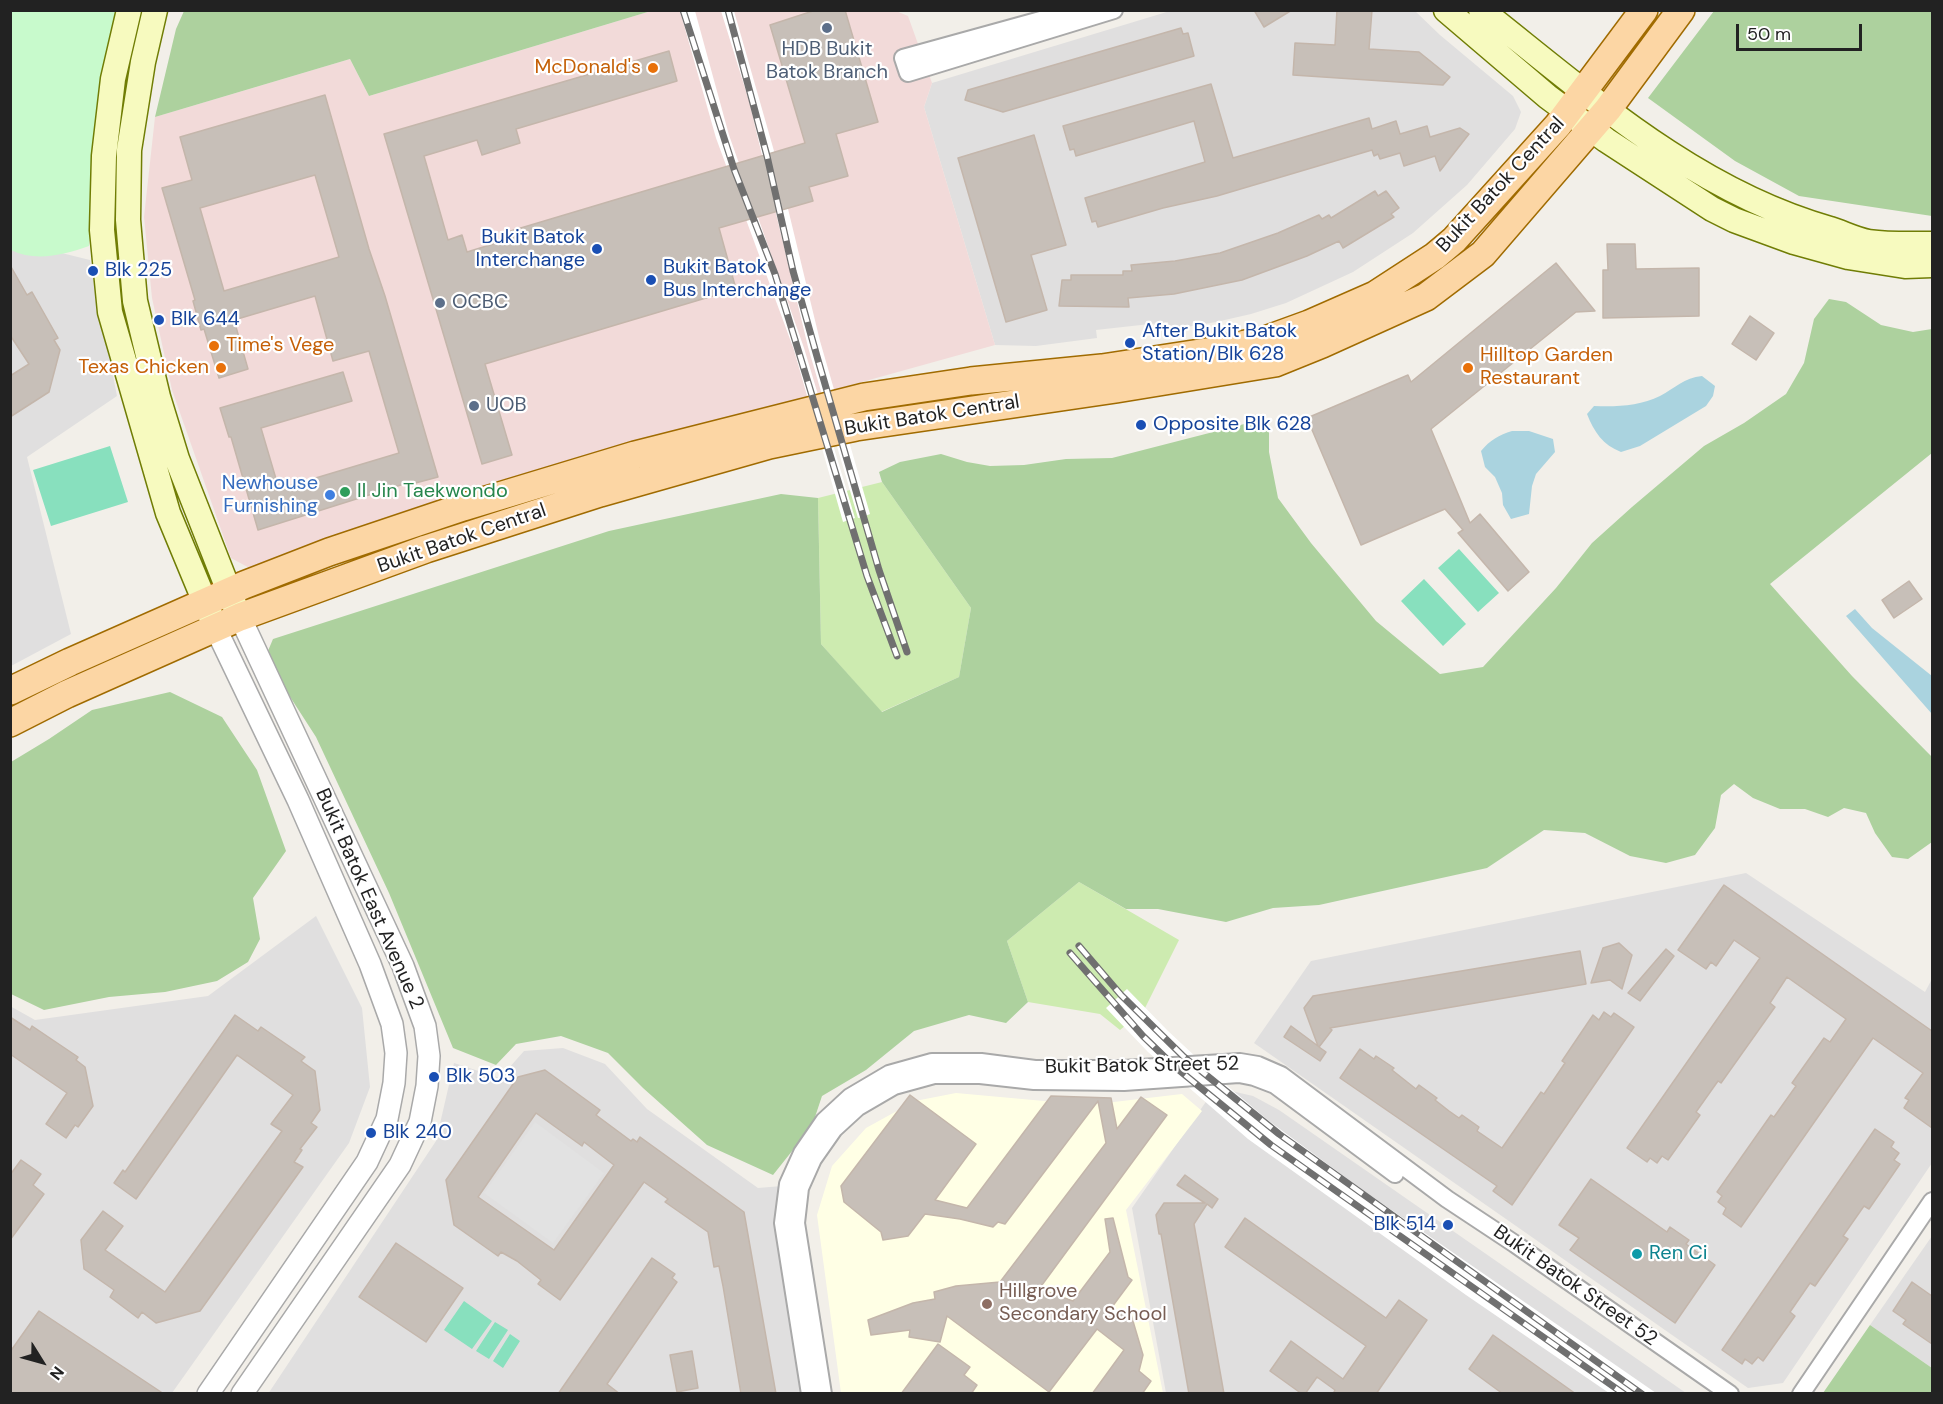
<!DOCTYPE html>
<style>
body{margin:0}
#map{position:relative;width:1943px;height:1404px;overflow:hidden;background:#f2efe9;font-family:"DM Sans",sans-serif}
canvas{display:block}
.frame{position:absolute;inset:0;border:12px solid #222;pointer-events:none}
.north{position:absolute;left:12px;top:1332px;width:60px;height:60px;-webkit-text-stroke:4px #fff;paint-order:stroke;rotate:127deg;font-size:16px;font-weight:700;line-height:24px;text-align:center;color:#222}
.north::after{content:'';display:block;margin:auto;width:21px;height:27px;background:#222;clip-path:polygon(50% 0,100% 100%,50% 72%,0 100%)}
.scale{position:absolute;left:1736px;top:24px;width:126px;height:27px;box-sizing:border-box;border:3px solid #222;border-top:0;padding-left:8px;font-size:18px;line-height:21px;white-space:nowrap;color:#222;-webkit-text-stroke:4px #fff;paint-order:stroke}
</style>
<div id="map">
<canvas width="1943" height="1404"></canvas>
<div class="frame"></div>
<div class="north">N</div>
<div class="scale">50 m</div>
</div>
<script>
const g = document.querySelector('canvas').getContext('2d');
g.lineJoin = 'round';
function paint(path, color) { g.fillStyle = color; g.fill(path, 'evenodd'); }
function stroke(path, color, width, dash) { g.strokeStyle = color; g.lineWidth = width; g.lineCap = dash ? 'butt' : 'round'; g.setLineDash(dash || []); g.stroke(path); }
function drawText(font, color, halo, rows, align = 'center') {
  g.font = font + ' "DM Sans",sans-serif'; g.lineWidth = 4.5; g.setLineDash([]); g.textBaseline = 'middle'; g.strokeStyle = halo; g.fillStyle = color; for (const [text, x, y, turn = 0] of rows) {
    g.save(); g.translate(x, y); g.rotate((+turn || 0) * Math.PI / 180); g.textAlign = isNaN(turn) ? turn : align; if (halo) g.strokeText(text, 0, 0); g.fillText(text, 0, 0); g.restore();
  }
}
paint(new Path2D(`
 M1414,10l26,25 73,61 8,16 -6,17 -48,56 -54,48 -60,39 -67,31 -35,11 -35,8 -47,8 -1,-8 -72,8 1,8 -61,8 -41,-1 -71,-238 8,-24 238,-72z
 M10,223l19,22 61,15 27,136 -90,61 44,177 -60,32z
 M1746,873l179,119 7,-13v184l-149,220 -35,5 -494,-345 57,-82z
 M316,916l46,92 8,79 -21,56 -177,250h-161l-1,-387 25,14 173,-24z
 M563,1048l42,16 42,45 111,79 24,-2 24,207 -538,1 168,-253 18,-78 46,15 24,-27z
 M1227,1090l26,6 26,14 407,283h-520l-34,-185 80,-115z
 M1932,1236v132l-62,-43z`), '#e0dfdf');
paint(new Path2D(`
 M651,11h245l12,5 24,67 -8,24 71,238 -428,119 -312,107 -24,-13 -59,-168 -20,-92 -8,-81 11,-100 195,-58 19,37z`), '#f2dad9');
paint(new Path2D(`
 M956,1093l132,12 94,-11 20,17 -76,99 37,183h-322l-24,-178 15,-49 34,-38 49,-27z`), '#ffffe5');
paint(new Path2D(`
 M882,482l89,126 -12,69 -78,35 -60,-68 -3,-146z
 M1079,882l100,58 -35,70 -24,20 -20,-16 -72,-12 -21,-61z`), '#cdebb0');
paint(new Path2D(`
 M184,11v-1l467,1 -282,85 -19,-37 -195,58 21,-88z
 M1714,11h218v205l-133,-20 -64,-35 -87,-63z
 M1829,299l17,3 35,23 32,7 19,-3v124l-162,131 82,92 80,81v85l-24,17 -16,-2 -17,-24 -9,-20 -22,-5 -16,9 -23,-8h-25l-27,-11 -19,-14 -13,11 -6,33 -20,27 -29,8 -36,-7 -45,-23 -41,-3 -57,38 -168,37 -46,3 -47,14 -68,-13h-32l-47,-27 -72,59 21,61 -22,21 -37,-8 -55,16 -48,39 -44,26 -10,30 -39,49 -66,-30 -64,-57 -35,-35 -47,-17 -45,8 -20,21 -43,-17 -64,-155 -73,-156 -51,-79 8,-19 336,-108 172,-37 37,4 3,146 61,68 77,-35 12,-69 -89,-126 -3,-10 21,-10 41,-8 26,8 23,4 34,-1 42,-6 46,-1 144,-37 13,4v27l9,46 33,45 65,78 64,53 43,-7 73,-79 36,-45 40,-36 72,-61 40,-23 42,-29 18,-31 10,-44z
 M170,692l52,25 35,53 29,81 -33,47 7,41 -12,23 -31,19 -52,11 -56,5 -65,13 -33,-16v-232l38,-23 43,-29z
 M1870,1325l62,43v25h-109z`), '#add19e');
paint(new Path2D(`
 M11,11h108l-10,31 -9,64 -11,140c-25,9 -54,16 -78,4z`), '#c8facc');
paint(new Path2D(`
 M110,446l18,56 -77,24 -18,-56z
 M1459,549l40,44 -21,19 -40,-44z
 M1424,579l42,45 -23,22 -42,-45z
 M464,1301l28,20 -20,28 -28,-19z
 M495,1322l13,8 -19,29 -13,-8z
 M510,1334l10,7 -17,27 -10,-7z`), '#88e0be');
paint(new Path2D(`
 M535,1122l69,51 -51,70 -69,-50z`), '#e2e2e2');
paint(new Path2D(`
 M1702,376l13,10 -2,10 -7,10 -66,40 -19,6c-18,-7 -27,-20 -34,-38l7,-8c22,1 46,0 66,-10 15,-8 24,-18 42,-20z
 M1512,431h17l24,8 2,13 -19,22 -4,12 -3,28 -18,5 -8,-14 -1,-12 -7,-16 -10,-10 -4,-16c9,-11 18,-16 31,-20z
 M1855,609l17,19 60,48v38l-86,-98z`), '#aad3df');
paint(new Path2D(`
 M680,11h15l34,124 75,213 51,170 -12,4 -49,-172 -78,-212z
 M721,11h13l40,140 46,190 50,173 -7,3 -5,1 -50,-171 -59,-246z
 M1127,989l41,42 57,53 44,37 95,70 292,202h-47l-143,-98 -218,-156 -100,-87 -42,-44z`), '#fff');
const building = new Path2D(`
 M816,10h29l33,112 -42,12 12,42 -39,11 4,14 -94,27 17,61 -251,75 27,91 -30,9 -98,-330 285,-83 8,30 -161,48 4,14 -38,12 -5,-15 -53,16 24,84 14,-5 5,17 39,-12 -2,-7 301,-90 -35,-118z
 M1254,10h38l-28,17z
 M1337,10h35l-3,39 50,3 31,25 -7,8 -150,-10 2,-32 40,2z
 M1181,28l2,6 5,-1 6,23 -191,56 -38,-12 3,-10z
 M1211,84l22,74 136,-40 3,11 24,-8 4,13 27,-8 3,11 30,-9 9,6 -29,37 -5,-15 -31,10 -4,-13 -20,6 -2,-5 -4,2 -2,-6 -155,46 -54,12 -65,19 -2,-6 -4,1 -7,-24 120,-36 -11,-41 -118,35 -2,-7 -4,1 -7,-24z
 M325,95l44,154 16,47 53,181 -30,8 -1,-2 -149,47 -27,-93h-2l-9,-29 123,-36 9,29 -91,27 18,61 120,-36 -30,-102 -36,10 -18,-65 -81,24 14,49 -29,9 -15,-49 -3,1 -8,-29 2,-1 -33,-112 30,-8 -12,-43zM315,175l24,82 -115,34 -24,-83z
 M1034,135l32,110 -35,10 16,55 -41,12 -48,-164z
 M1375,191l3,5 8,-5 13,17 -8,6 3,3 -51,31 -4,-7 -32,15 -65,24 -68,14 -46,4 1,9 -70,-1 3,-26h9v-5h52v-4h9l-1,-6 44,-4 45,-8 58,-20 41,-18 3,4 7,-4 2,3z
 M1607,244h28l1,25 63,-1v48l-96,2v-48h5z
 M1556,263l39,48 -19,1 -145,117 39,94 10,-9 49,58 -21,19 -50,-58 5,-3 -18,-21 -84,36 -54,-127 101,-43 3,7z
 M10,265l17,30 5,-3 26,46 -4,2 6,10 -11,42 -39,25v-41l19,-12 -19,-29z
 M1750,316l24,17 -18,27 -24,-16z
 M1909,581l13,18 -28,19 -12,-18z
 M1724,885l208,146v97l-28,-20 5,-8 -4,-2 18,-25 -50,-35 -132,189 -18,-13 3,-6 -8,-6 4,-6 -5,-4 54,-77 3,2 22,-31 -4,-3 32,-45 6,4 16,-23 -59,-42 -17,26 5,4 -54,76 -3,-2 -22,31 4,3 -32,45 -6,-4 -5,7 -7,-5 -3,4 -20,-14 133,-190 -26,-18 -18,26 -5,-4 -5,7 -28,-19z
 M1619,943l13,12 -10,34 -12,-9 -19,3 12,-35z
 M1666,949l8,7 -34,45 -12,-8z
 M1580,951l6,33 -256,44 2,2 -13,17 7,5 -6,9 -36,-24 7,-11 27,20 -14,-38 9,-12z
 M1604,1012l7,5 3,-4 20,14 -122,178 -19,-14 4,-5 -157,-108 20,-29 14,10 2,-3 18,12 -2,2 24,19 3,-4 18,13 -2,2 14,11 10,7 3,-3 17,12 -2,4 25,17 39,-56 3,2 21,-31 -3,-2 31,-46 6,5z
 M235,1015l23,16 3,-4 44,30 -4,4 14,10 5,39 -9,13 6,4 -17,22 2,1 -8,12 9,5 -103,144 -44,12 -14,-11 -4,6 -28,-21 4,-7 -30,-21 -3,-29 22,-29 20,15 -18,24 60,42 117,-161 -11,-7 22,-29 -56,-40 -101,144 -22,-16 9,-13 2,2z
 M10,1017l20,13 2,-4 46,31 -2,3 9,7 8,39 -15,21 -3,-2 -9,13 -20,-14 21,-31 -57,-39z
 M545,1070l55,40 -4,5 35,26 2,-2 4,3 3,-5 104,75 32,182h-35l-18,-108 -4,-20 -5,1 -6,-35 -43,-30 3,-3 -24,-17 -84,118 -22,-16 3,-4 -24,-19 -16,-9 -3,4 -44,-31 -8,-45 72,-103zM536,1113l46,33 2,-4 30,23 -60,85 -76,-53z
 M910,1095l66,49 -41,56 32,8 84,-112 60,2 6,31 24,-32 26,18 -128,174 34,12 37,-49 -5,-33 8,-1 15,59 4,3 -26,35 24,-4 13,44 -4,16 12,10 -9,13h-50l32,-44 -27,-21 -48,63 -102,-76 -7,26 -31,-5 1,-7 -39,5 -3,-15 45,-17 22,-4 -1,-7 22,-6 44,-4 106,-139 -8,-42 -93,123 -7,-2 -5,5 -33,-8 -35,-5 -17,22 -25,4 -2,-8 -37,-30 -3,-16z
 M1875,1129l19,13 -3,5 8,6 -5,7 6,4 -31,45 -5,-3 -21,30 5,3 -33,47 -5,-3 -20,29 5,4 -32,45 -5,-4 -6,7 -7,-5 -3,5 -20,-14z
 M21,1160l20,14 -8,11 11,9 -34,46v-65z
 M1185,1175l33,24 -6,9 -5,-4 -13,20 30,170h-35l-28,-160h-2l-3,-19 8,-12h41l-28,-18z
 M1591,1179l76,53 3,-5 19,13 -3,4 29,21 -40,58 -105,-73 9,-12 -20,-13z
 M1245,1218l141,100 13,-18 28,20 -51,74h-43l2,-4 -18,-13 -12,17h-3l-32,-23 21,-30 52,38 23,-33 -141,-99z
 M396,1243l67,45 -37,54 -67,-45z
 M652,1258l23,16 -3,4 5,4 -70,102 13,10h-62z
 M1912,1282l20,14v48l-29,-20 3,-4 -13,-9z
 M39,1311l125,83h-154v-42z
 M1493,1335l83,59h-73l-34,-25z
 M938,1344l32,23 -6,8 13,10 -6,9h-70z
 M692,1351l6,37 -21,4 -7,-37z`);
paint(building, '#c7bfb8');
stroke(building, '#c4b6ab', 1.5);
const minor = new Path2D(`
 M1077,10l-174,48 5,15 206,-63
 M810,1394l-27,-171 5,-39 14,-31 22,-32 26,-24 39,-23 43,-12h49l54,7h88l117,-7 18,3 23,10 166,124 68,45 215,150
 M823,1394l-27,-171 4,-35 13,-29 21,-30 24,-22 36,-21 40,-11h46l54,6 90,1 115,-8 15,3 21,8 120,89
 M1801,1394l131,-193`);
const tertiary = new Path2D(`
 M240,617l163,349 22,60 4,30 -2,30 -7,36 -20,43 -158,229
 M208,1394l159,-232 20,-43 7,-36 2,-30 -4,-29 -22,-60 -72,-164 -83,-173`);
const secondary = new Path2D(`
 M129,10l-16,69 -9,77 -2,74 8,82 58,201 44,106
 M155,10l-12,52 -14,88 -1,70 7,81 23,96 19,62 59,150
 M1446,10l102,87 58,43 106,69 22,11 60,22 54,15 57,9 27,-1
 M1481,10c108,85 214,181 349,219 13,4 26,11 39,13 21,3 42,2 63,2`);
const primary = new Path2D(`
 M10,691l60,-29 174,-77 85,-33 134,-45 172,-52 229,-58 107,-16 131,-13 111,-17 52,-11 44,-16 66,-29 60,-39 19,-16 104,-115 86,-115
 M10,723l57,-29 173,-77 186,-68 174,-56 169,-48 87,-18 260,-38 159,-26 47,-19 104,-47 57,-43 125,-145 73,-99`);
stroke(minor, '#a9a9a9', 20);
stroke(tertiary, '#a9a9a9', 24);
stroke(secondary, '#707d05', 27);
stroke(primary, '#a06b00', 30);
stroke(minor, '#fff', 16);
stroke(tertiary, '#fff', 21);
stroke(secondary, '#f7fabf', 24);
stroke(primary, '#fcd6a4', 27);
const rail = new Path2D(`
 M683,10l51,159 41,105 92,302 30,80
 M728,10l39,146 26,115 25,89 61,210 28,82
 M1079,946l42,49 63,62 95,77 363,260
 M1070,953l73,83 31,30 97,79 353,249`);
stroke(rail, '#707070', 7);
stroke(rail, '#fff', 4.5, [14]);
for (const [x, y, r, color] of [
 [827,28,6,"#5c6f8a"],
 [653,68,6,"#e8710a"],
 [597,249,6,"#1a4fb4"],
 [93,271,6,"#1a4fb4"],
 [651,280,6,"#1a4fb4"],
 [440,303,6,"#5c6f8a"],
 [159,320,6,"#1a4fb4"],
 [1130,343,6,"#1a4fb4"],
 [214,346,6,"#e8710a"],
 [221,368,6,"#e8710a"],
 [1468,368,6,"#e8710a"],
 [474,406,6,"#5c6f8a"],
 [1141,425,6,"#1a4fb4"],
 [345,492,6,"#2e9e5b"],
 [330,495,6,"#3f7fe0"],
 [434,1077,6,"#1a4fb4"],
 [371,1133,6,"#1a4fb4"],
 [1448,1225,6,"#1a4fb4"],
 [1637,1254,6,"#0f9aa8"],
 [987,1304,6,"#8d6e63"]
]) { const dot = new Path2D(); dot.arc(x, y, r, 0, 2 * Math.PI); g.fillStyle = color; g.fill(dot); stroke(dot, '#fff', 2); }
drawText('20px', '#4e5e75', '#fff', [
 ["HDB Bukit",827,50,"center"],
 ["Batok Branch",827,73,"center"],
 ["OCBC",452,303],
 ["UOB",486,406]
], 'left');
drawText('20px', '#c56008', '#fff', [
 ["McDonald's",641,68],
 ["Time's Vege",226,346,"left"],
 ["Hilltop Garden",1480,356,"left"],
 ["Restaurant",1480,379,"left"],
 ["Texas Chicken",209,368]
], 'right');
drawText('20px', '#222', '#fff', [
 ["Bukit Batok Central",1501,185,-47],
 ["Bukit Batok Central",932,416,-9],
 ["Bukit Batok Central",462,539,-19],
 ["Bukit Batok East Avenue 2",369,899,66],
 ["Bukit Batok Street 52",1142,1066,-1],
 ["Bukit Batok Street 52",1575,1286,35]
]);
drawText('20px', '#164399', '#fff', [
 ["Bukit Batok",585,238,"right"],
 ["Interchange",585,261,"right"],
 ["Bukit Batok",663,268],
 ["Bus Interchange",663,291],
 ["Blk 225",105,271],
 ["Blk 644",171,320],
 ["After Bukit Batok",1142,332],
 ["Station/Blk 628",1142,355],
 ["Opposite Blk 628",1153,425],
 ["Blk 503",446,1077],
 ["Blk 240",383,1133],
 ["Blk 514",1436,1225,"right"]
], 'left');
drawText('20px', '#366cbe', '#fff', [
 ["Newhouse",318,484],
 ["Furnishing",318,507]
], 'right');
drawText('20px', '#27864d', '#fff', [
 ["Il Jin Taekwondo",357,492]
], 'left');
drawText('20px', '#0d838f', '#fff', [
 ["Ren Ci",1649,1254]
], 'left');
drawText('20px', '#785e54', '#fff', [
 ["Hillgrove",999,1292],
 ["Secondary School",999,1315]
], 'left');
</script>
